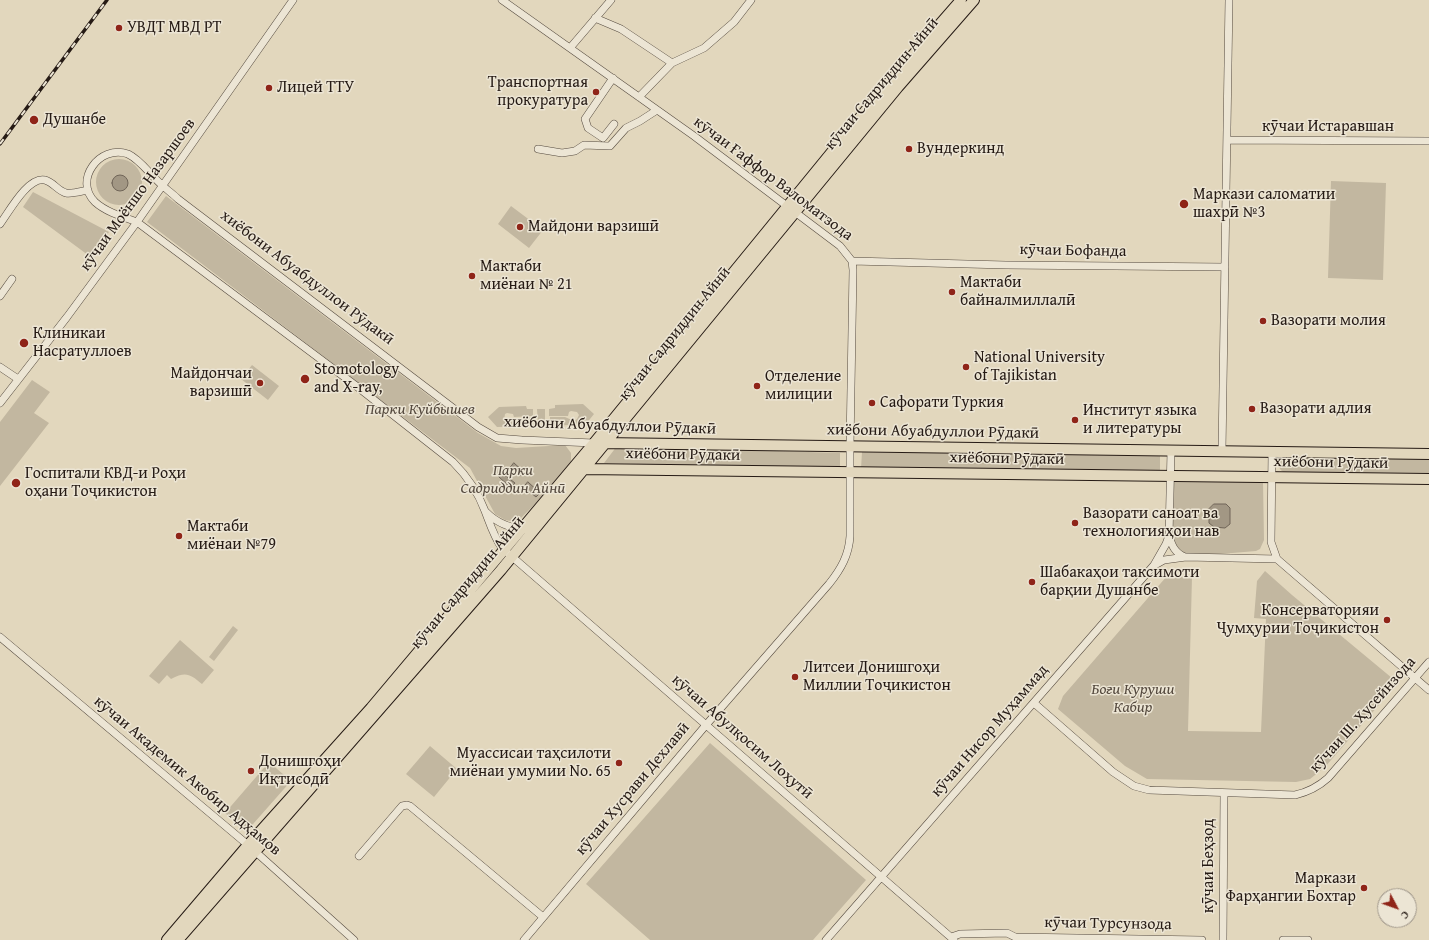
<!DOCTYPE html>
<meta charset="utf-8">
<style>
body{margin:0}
#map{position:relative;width:1429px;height:940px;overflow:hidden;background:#e2d7bd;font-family:"Gentium Book Plus",serif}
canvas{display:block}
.north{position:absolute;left:1377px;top:888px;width:40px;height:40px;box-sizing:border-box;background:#ece5d4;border:1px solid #9d9488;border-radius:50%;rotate:131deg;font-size:11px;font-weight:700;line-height:16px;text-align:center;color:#261b15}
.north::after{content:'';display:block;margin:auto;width:14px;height:18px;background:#8f2418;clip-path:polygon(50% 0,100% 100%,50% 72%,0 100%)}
</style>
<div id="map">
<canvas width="1429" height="940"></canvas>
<div class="north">С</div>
</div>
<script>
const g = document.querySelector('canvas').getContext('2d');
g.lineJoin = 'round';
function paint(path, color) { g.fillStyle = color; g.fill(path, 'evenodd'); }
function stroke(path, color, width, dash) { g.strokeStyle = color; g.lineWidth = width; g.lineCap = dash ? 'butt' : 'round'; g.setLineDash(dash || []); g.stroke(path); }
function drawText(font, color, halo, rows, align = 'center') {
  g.font = font + ' "Gentium Book Plus",serif'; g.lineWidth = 3; g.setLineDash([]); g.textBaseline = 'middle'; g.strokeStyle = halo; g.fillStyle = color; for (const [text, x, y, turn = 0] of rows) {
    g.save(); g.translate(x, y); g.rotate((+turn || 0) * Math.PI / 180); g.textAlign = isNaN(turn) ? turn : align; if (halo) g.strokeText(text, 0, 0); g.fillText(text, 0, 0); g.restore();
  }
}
paint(new Path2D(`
 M96 182a23 23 0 1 1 46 0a23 23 0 1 1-46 0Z
 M1331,181l55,2 -3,97 -55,-2z
 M33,192l76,40 -17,26 -69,-51z
 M166,196l312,237 23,13 15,2 49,-3 6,8v9l-36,42 -18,18 -12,-2 -10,-6 -25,-46 -323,-246z
 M511,206l32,24 -14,18 -31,-24z
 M252,365l27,21 -11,14 -27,-21z
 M32,380l18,12 -16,21 15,10 -49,63v-64z
 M583,404l11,10 -8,10 -36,2v-9h15l9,4 3,-2 2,-4 -2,-3 -6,-1 -2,1 -1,4h-19v-7l6,-1v-3z
 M526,406l1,3h6v7l-19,1 -1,-3 -6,-1 -2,1 -1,6 5,3 8,-5h10l4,-1 2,2v7l-36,1 -9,-10 11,-10z
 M537,409h8v13l-7,1z
 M617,446l223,7v17l-236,-7z
 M862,452l298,4v17l-299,-4z
 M1285,457l144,2v17l-144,-3c-6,-3 -7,-7 -5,-13z
 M1174,482h89l1,58 -4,9 -4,2 -36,3h-34l-7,-5 -7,-13z
 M1265,571l27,24 106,88 -73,84 -15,12 -14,3 -149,-3 -22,-13 -67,-57 5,-13 104,-120 25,1 -4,154 73,1 5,-113 -12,-1 3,-37z
 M233,626l5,4 -24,31 -5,-4z
 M180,640l34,30 -12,14c-12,-10 -16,-13 -31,-5l-4,-4 -8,9 -10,-8z
 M710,743l156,137 -53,60h-163l-64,-56z
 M430,746l27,23 -23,28 -28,-23z
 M269,762l22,19 -45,51 -21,-19z`), '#c2b7a0');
const water = new Path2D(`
 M112 183a8 8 0 1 1 16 0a8 8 0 1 1-16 0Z
 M514,463l10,9 -3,4 -10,-9z
 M502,473l13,10 -4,5 -12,-11z
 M528,482l12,11 -4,4 -12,-10z
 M1214,504h12l4,4v16l-5,4 -11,-1 -5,-4v-14z`);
paint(water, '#a29784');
stroke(water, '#706558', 1);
const minor = new Path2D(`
 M502,0l192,136 146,110 12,15 1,9 -3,176v90c-1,19 -9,33 -21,48l-123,141 -182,215
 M595,18l26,11 51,34
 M570,48l41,-48
 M613,78l-28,41 3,9 15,10 11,-14
 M639,97l33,-34 32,-15 30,-26 17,-22
 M1228,140l201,1
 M538,149l24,4 13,-2 9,-6 26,1 16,-18 14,-7 17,-11
 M0,224c9,-12 28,-48 45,-44 8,2 13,11 21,13 7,1 16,-2 22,-3
 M852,261l154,4 219,2
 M0,296l12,-17
 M0,367l18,12
 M0,403l67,-86 70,-95 156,-222
 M594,443l-72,-3 -25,-2 -19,-11 -300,-228c-5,-5 -11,-9 -16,-14 -11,-9 -21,-25 -34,-31 -29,-10 -55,27 -33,48 11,10 28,15 42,20l218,163 98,77c14,14 25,30 32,49 5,13 9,26 17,37l452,392
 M1222,451l7,-451
 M1272,452l-1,90 6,17 152,131
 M486,512c11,11 23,16 38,17
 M1169,536c3,10 6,17 16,21
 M1155,565l9,-5 22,-3 91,2
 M0,637l248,208 106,95
 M1034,703l79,69 21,14 15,4 146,5c13,-3 23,-8 33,-17l101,-116
 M359,856l43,-50 5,-1 3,1 133,111
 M951,937l9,-3 47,-1 8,4 187,3
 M826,940l328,-375 12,-21 3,-8 2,-85
 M1223,940l1,-147
 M1283,940h25`);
const highway = new Path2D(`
 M601,443l828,11
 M584,469l845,10
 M167,940l81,-95 123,-137 223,-265 291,-356 76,-87
 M178,940l323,-370 397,-483 76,-87`);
stroke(minor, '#554a3f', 8);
stroke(highway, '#261b15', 12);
stroke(minor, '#ece5d4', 7);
stroke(highway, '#e2d7bd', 10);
const rail = new Path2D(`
 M0,144l107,-144`);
stroke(rail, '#261b15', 3.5);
stroke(rail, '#ece5d4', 2, [6]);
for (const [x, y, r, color] of [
 [119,28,4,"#8f2418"],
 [269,88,4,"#8f2418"],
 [596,92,4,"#8f2418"],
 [34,120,5,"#8f2418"],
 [909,149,4,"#8f2418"],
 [1184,204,5,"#8f2418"],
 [520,227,4,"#8f2418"],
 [472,276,4,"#8f2418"],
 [952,292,4,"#8f2418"],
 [1263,321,4,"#8f2418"],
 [24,343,5,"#8f2418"],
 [966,367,4,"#8f2418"],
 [305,379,5,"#8f2418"],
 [260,383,4,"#8f2418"],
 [757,386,4,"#8f2418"],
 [872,403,4,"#8f2418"],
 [1252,409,4,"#8f2418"],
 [1075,420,4,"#8f2418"],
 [16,483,5,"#8f2418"],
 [1075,523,4,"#8f2418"],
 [179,536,4,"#8f2418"],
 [1032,582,4,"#8f2418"],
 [1387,620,4,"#8f2418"],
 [795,677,4,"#8f2418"],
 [619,763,4,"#8f2418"],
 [251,771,4,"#8f2418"],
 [1364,888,4,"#8f2418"]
]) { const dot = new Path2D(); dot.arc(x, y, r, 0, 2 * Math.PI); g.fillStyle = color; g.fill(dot); stroke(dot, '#ece5d4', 1.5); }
drawText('16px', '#261b15', '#ece5d4', [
 ["УВДТ МВД РТ",127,28],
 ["Транспортная",588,83,"right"],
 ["прокуратура",588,101,"right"],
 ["Лицей ТТУ",277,88],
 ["Душанбе",43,120],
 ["Вундеркинд",917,149],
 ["Маркази саломатии",1193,195],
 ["шахрӣ №3",1193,213],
 ["Майдони варзишӣ",528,227],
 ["Мактаби",480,267],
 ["миёнаи № 21",480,285],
 ["Мактаби",960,283],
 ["байналмиллалӣ",960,301],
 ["Вазорати молия",1271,321],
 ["Клиникаи",33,334],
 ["Насратуллоев",33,352],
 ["National University",974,358],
 ["of Tajikistan",974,376],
 ["Stomotology",314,370],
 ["and X-ray,",314,388],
 ["Майдончаи",252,374,"right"],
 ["варзишӣ",252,392,"right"],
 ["Отделение",765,377],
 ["милиции",765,395],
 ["Сафорати Туркия",880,403],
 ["Вазорати адлия",1260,409],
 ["Институт языка",1083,411],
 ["и литературы",1083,429],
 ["Госпитали КВД-и Роҳи",25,474],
 ["оҳани Тоҷикистон",25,492],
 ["Вазорати саноат ва",1083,514],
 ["технологияҳои нав",1083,532],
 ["Мактаби",187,527],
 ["миёнаи №79",187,545],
 ["Шабакаҳои таксимоти",1040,573],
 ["барқии Душанбе",1040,591],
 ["Консерваторияи",1379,611,"right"],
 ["Ҷумҳурии Тоҷикистон",1379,629,"right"],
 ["Литсеи Донишгоҳи",803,668],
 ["Миллии Тоҷикистон",803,686],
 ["Муассисаи таҳсилоти",611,754,"right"],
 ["миёнаи умумии No. 65",611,772,"right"],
 ["Донишгоҳи",259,762],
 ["Иқтисодӣ",259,780],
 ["Маркази",1356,879,"right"],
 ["Фарҳангии Бохтар",1356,897,"right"]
], 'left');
drawText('16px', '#261b15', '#ece5d4', [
 ["кӯчаи Садриддин Айнӣ",882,84,-50],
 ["кӯчаи Истаравшан",1328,127],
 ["кӯчаи Ғаффор Валоматзода",773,179,37],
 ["кӯчаи Моёншо Назаршоев",138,195,-54],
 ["кӯчаи Бофанда",1073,251,1],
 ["хиёбони Абуабдуллои Рӯдакӣ",307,278,37],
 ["кӯчаи Садриддин Айнӣ",675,334,-51],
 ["хиёбони Абуабдуллои Рӯдакӣ",610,426,2],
 ["хиёбони Абуабдуллои Рӯдакӣ",933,432,1],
 ["хиёбони Рӯдакӣ",683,455,1],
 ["хиёбони Рӯдакӣ",1007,459,1],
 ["хиёбони Рӯдакӣ",1331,463,1],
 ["кӯчаи Садриддин Айнӣ",468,583,-50],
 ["кӯчаи Ш. Ҳусейнзода",1363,715,-48],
 ["кӯчаи Нисор Муҳаммад",990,731,-49],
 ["кӯчаи Абулқосим Лоҳутӣ",742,737,41],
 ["кӯчаи Академик Акобир Адҳамов",187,776,40],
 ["кӯчаи Хусрави Дехлавӣ",633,789,-50],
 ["кӯчаи Беҳзод",1209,866,-90],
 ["кӯчаи Турсунзода",1108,924,1]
]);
drawText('italic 16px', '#554a3f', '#ece5d4', [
 ["Парки Куйбышев",420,410],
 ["Парки",513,471],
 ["Садриддин Айнӣ",513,489],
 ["Боғи Куруши",1133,690],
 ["Кабир",1133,708]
]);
</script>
